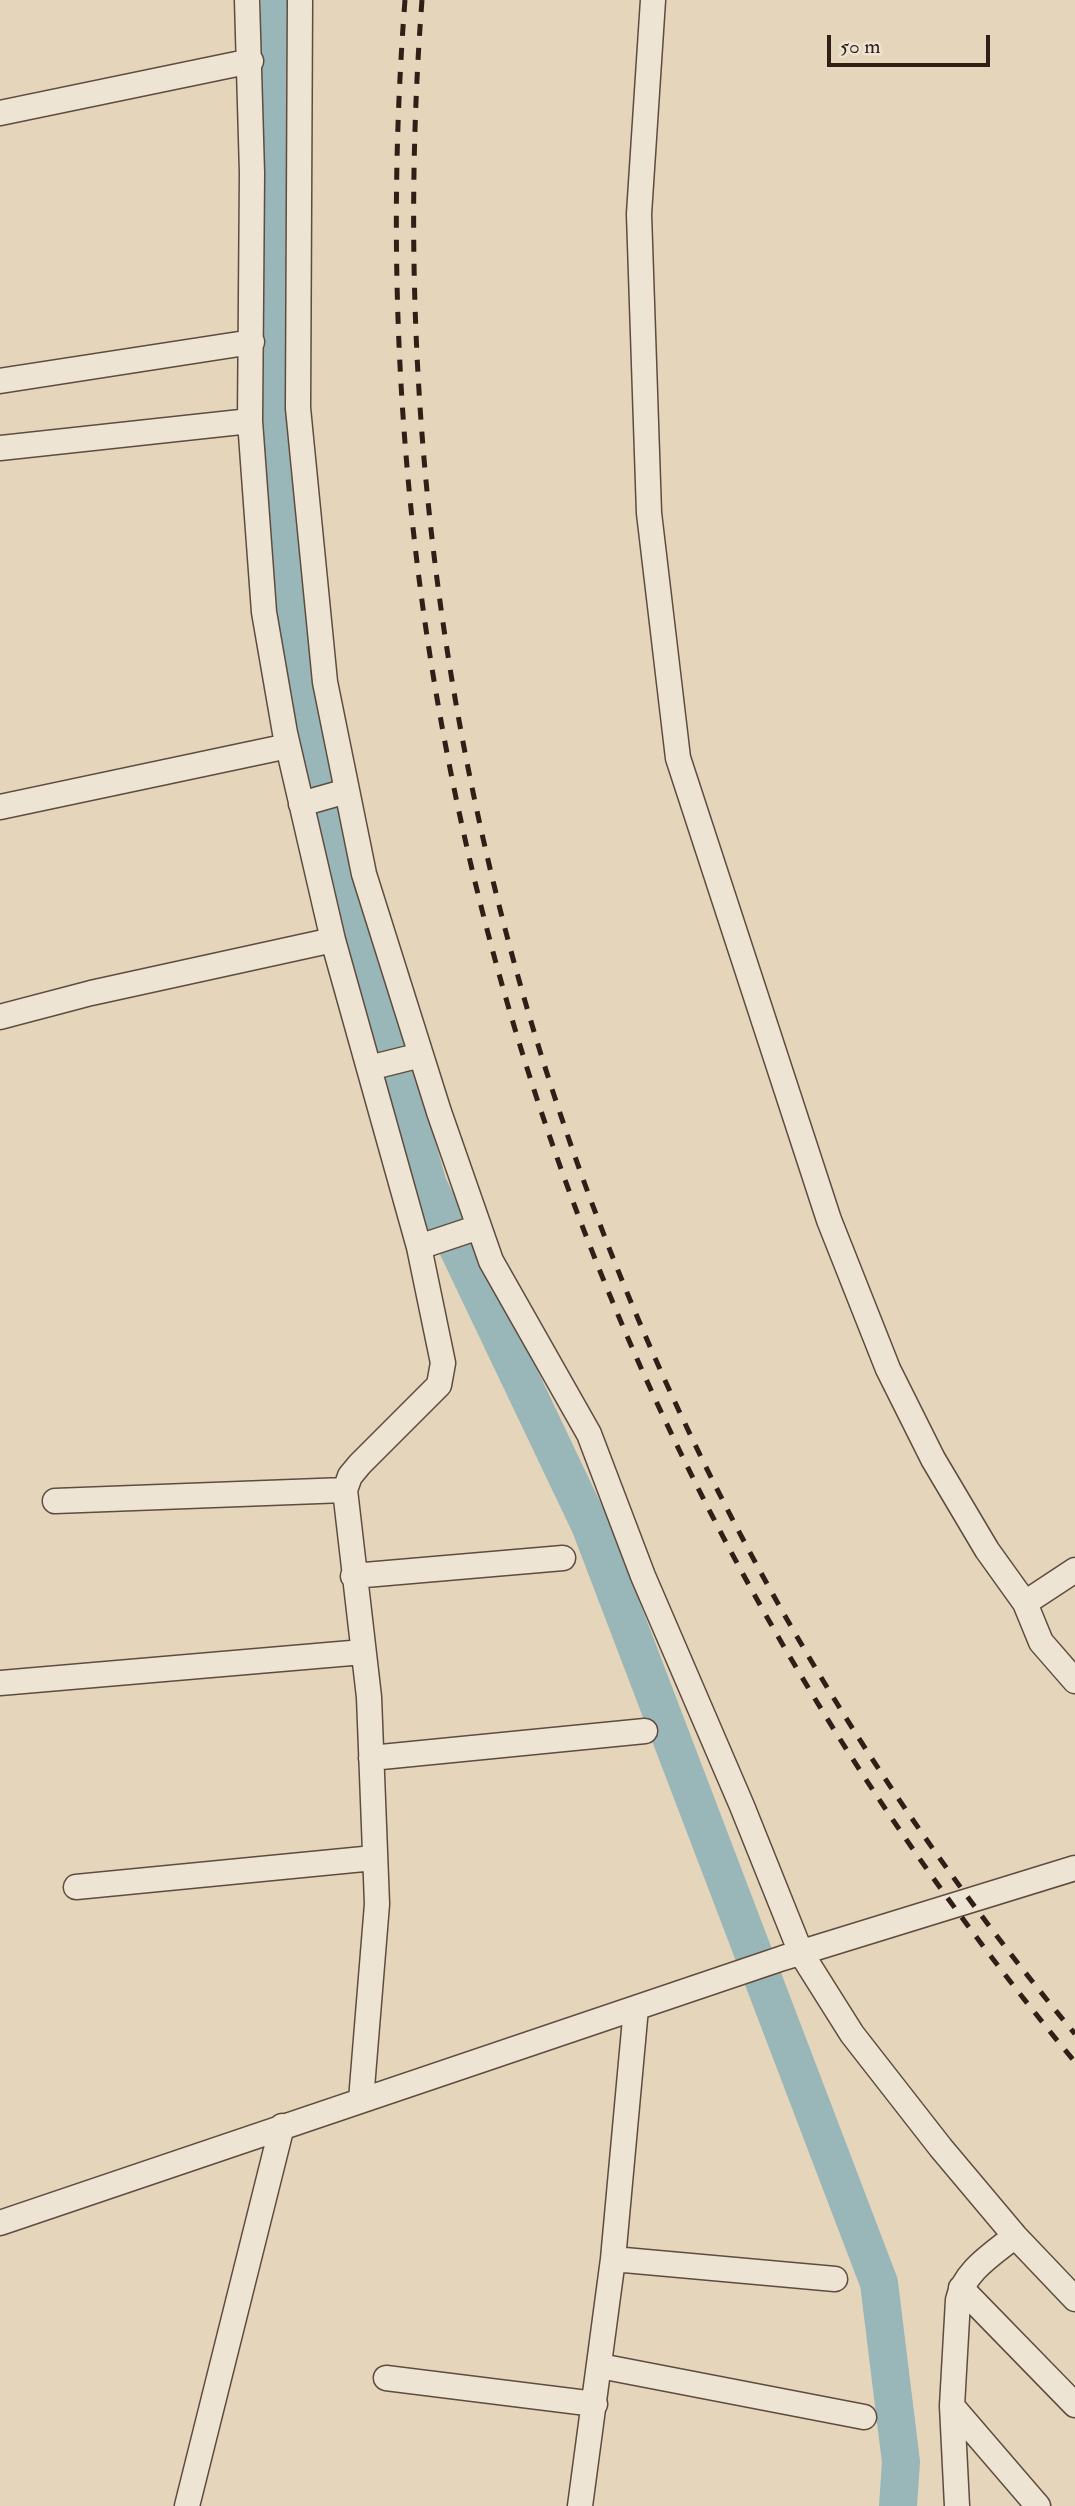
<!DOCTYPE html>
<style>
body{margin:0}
#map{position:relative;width:1075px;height:2506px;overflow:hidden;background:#e4d5bb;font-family:"IM FELL Double Pica",serif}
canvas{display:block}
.scale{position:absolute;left:827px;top:35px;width:163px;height:32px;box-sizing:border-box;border:4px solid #311e16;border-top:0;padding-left:9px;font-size:21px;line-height:24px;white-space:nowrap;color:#311e16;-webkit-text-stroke:5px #ede4d3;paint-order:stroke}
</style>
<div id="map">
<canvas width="1075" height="2506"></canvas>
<div class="scale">50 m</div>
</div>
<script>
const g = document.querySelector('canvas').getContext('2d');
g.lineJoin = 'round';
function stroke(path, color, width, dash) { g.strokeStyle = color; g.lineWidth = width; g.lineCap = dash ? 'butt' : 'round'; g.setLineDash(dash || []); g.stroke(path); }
stroke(new Path2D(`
 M280,0l-2,299 4,202 18,162 44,231 84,291 162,340 289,758 22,179 -3,44`), '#99b6b9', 38);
const minor = new Path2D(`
 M247,0l5,173 -2,248 14,191 21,121 48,207 86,307 24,116 -4,22 -79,79 -10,12 -5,14 24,207 8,207 -16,196
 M300,0l-2,408 27,274 39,192 75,238 52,149 98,173 54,142 99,230 59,147 51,81 89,114 74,88 60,63
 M653,0l-14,214 10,299 29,245 151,462 59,149 45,90 54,91 38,53 16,39 34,39
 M0,113l251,-52
 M0,381l252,-39
 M0,448l250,-27
 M301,804l46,-13
 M0,807l288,-61
 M0,1017l91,-24 242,-53
 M369,1068l52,-13
 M419,1247l60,-20
 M55,1501l290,-11
 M353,1576l210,-18
 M1025,1603l50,-33
 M0,1683l363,-31
 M371,1758l274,-27
 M76,1887l298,-29
 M0,2223l783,-265 292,-90
 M613,2259l222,20
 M961,2288l114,117
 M600,2366l264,51
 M386,2378l209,26
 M952,2406l86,100
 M187,2506l95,-380
 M580,2506l33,-247 23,-251
 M957,2506l-5,-100 6,-106c6,-29 35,-46 57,-64`);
stroke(minor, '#5e4c3f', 27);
stroke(minor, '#ede4d3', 24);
stroke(new Path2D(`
 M405,0c-59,758 186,1480 670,2062
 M422,0c-57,739 179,1465 653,2034`), '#311e16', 5, [12, 12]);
</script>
